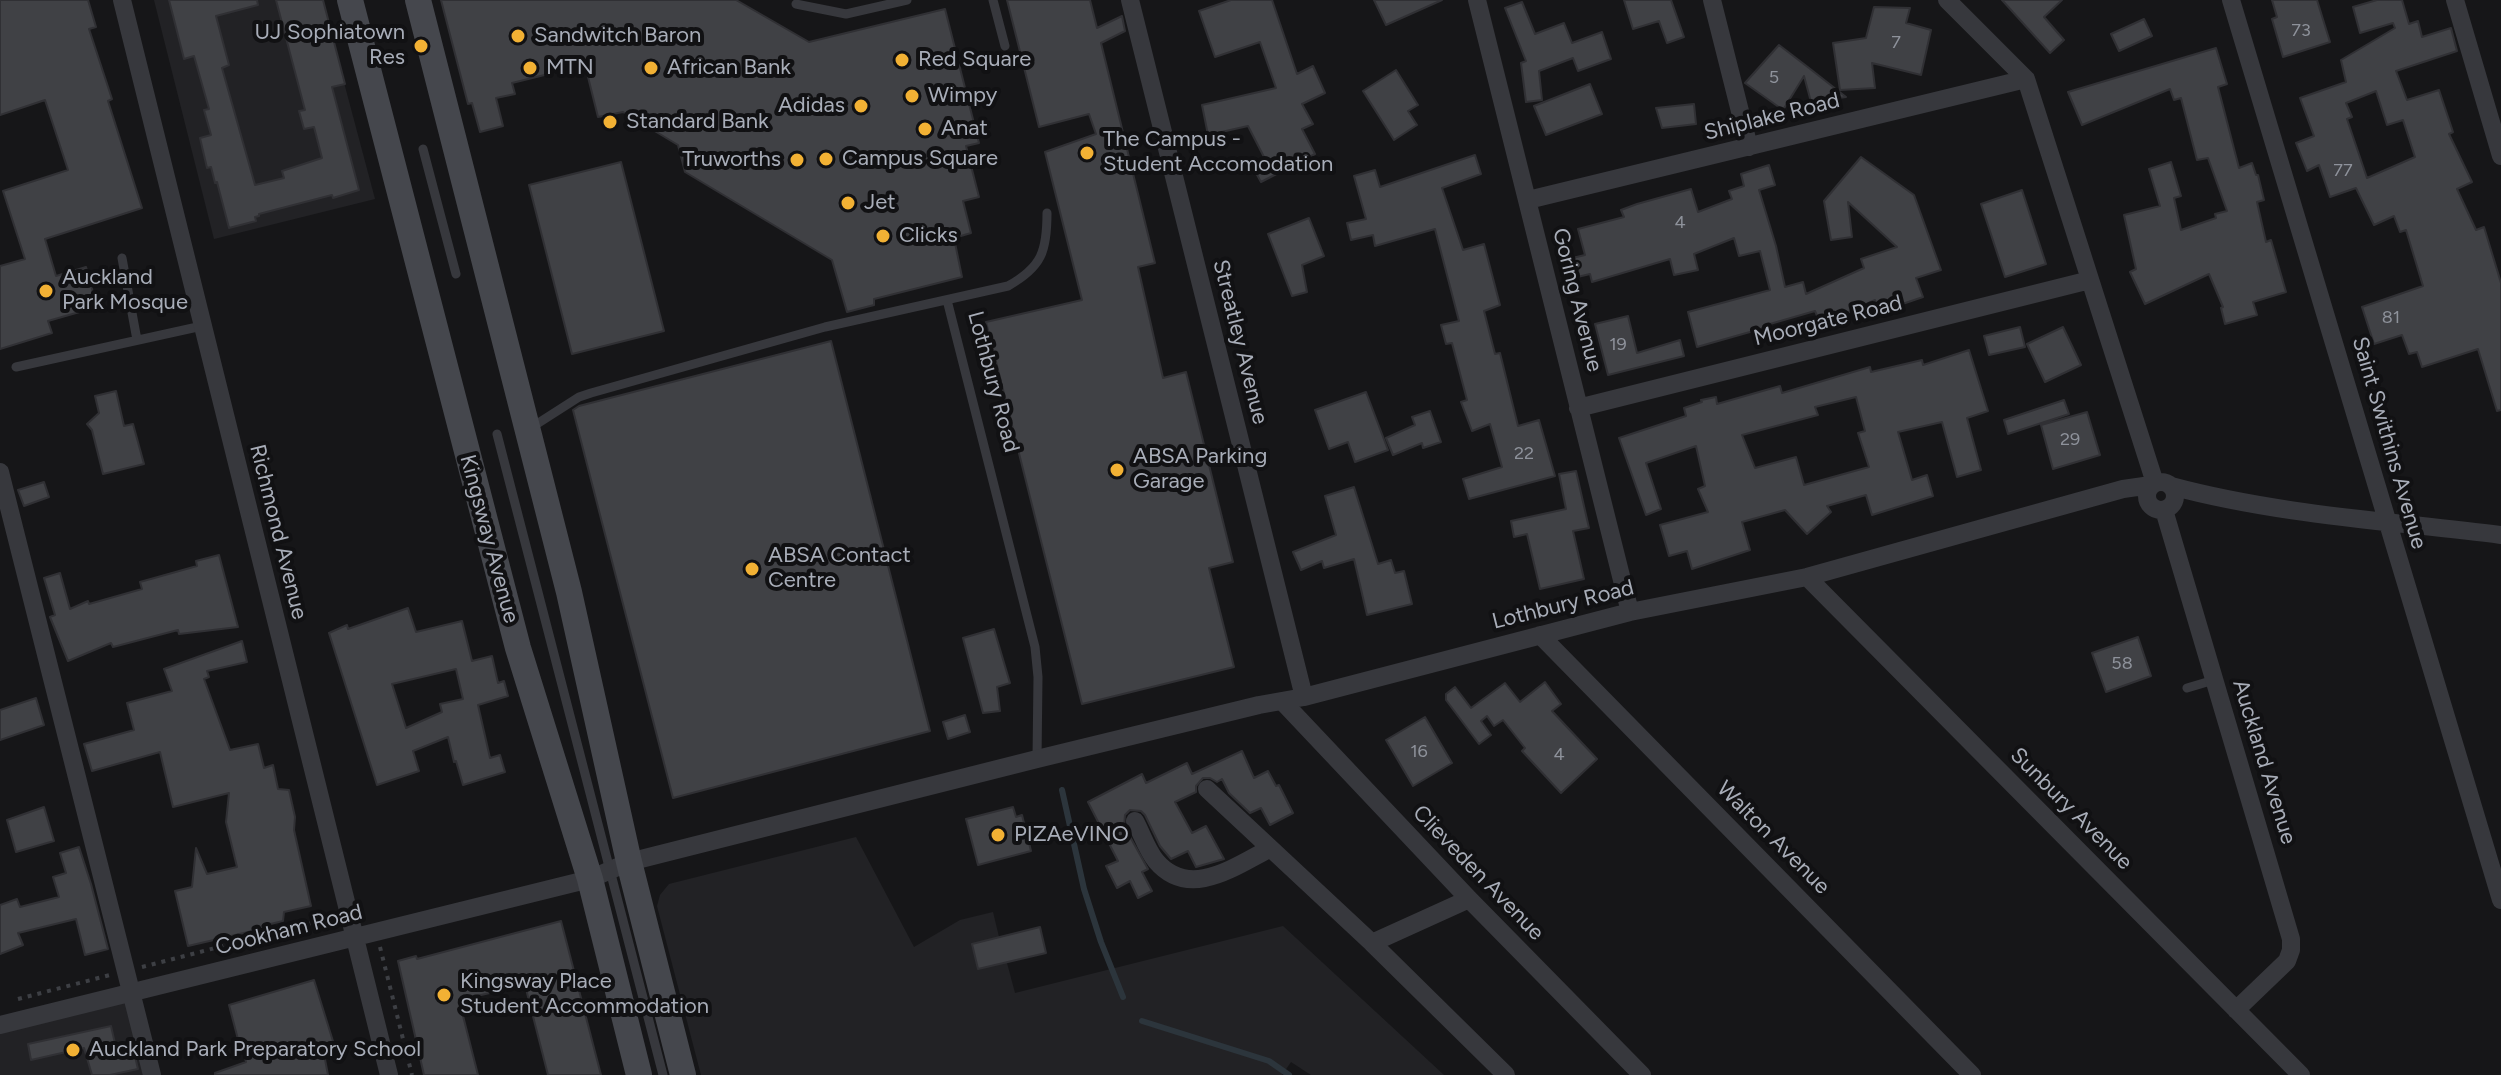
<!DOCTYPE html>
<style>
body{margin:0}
canvas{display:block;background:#161618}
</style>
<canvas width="2501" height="1075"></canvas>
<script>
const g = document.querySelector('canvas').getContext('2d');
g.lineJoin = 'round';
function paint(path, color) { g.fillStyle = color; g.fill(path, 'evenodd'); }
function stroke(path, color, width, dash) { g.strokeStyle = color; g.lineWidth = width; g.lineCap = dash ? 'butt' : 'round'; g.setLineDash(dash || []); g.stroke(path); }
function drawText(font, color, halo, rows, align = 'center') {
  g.font = font + ' Figtree,sans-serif'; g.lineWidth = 8; g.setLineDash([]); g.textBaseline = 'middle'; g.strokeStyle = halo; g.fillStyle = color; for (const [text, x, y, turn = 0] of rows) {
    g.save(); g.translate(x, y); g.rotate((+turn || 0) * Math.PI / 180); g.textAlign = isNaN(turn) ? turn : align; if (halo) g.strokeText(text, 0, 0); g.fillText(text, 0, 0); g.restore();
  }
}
paint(new Path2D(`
 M154,0h168l53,199 -161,40z
 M856,837l58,110 46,-27 33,-8 6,25 41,-10 6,26 -39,10 8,30 268,-67 161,149h-133l-20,-13 -9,13h-581l-44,-169 3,-11 9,-11z
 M132,994l20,81h-152v-50z`), '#222225');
stroke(new Path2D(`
 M1062,790l22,99 17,53 22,55
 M1142,1021l127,40 20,14`), '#2c353c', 6);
const building = new Path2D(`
 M0,0h88l8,27 -7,2 23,70 -4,2 34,107 -97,31 11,37 30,-9 11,40 -49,14 4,12 -52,16v-83l25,-7 -22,-68 65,-21 -23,-70 -45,15z
 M169,0h88l1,5 -42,11 13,49 -7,3 33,117 29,-7 -2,-7 40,-13 -8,-31 -10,2 -5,-18 6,-1 -29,-110h47l22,84 -13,3 27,103 -26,8 -1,-3 -73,19v2l-4,1 1,4 -27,7 -12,-46 -2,1 -4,-16 -4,1 -7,-30 11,-3 -7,-25 5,-1 -15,-53 -10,3z
 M441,0h295l73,42 136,-33 34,134 -13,3 13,51 -16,4 8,32 -17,5 8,39 -88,22v6l-27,7 -15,-52 -147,-88 -7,-27 -55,-33 -25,5 -13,-52 -73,18 3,11 -19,4 7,28 -23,6 -8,-29 -4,1z
 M1007,0h83l7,28 25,-12 3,15 -24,12 54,220 -17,4 25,111 23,-6 47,190 -24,6 25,99 -152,37 -96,-382 96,-22 -37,-148 51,-18 -7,-20 -50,13z
 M1231,0h41l25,74 16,-8 12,27 -23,11 11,20 -11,5 13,25 -54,28 -10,-18 13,-7 -16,-31 -40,9 -6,-30 74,-17 -16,-46 -45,15 -16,-46z
 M1374,0h68l-56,25z
 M1624,0h47l13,37 -17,6 -8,-22 -26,8z
 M2002,0h60l-18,17 20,23 -14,13z
 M2272,0h45l13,42 -47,15 -11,-38 5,-2z
 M2377,0h25l7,24 9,-3 4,16 29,-9 6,23 -61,20 11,29 32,-10 14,42 -4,2 23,48 -15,7 19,41 8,-3 17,56v127l-4,1 -19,-62 -56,18 -5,-15 -8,2 -7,-19 -28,9 -12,-37 61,-21 -17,-56 -6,2 -6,-16 -20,9 -18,-37 -26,9 -11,-32 -12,6 -11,-28 18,-7 -14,-38 46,-16 -5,-22 54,-32 -2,-5 -33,10 -7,-26zM2376,91l11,34 16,-5 12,37 -48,21 -20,-59 5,-2 -6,-14z
 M1522,2l13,32 29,-11 8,20 30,-11 9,27 -33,12 -5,-13 -34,13 3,29 -16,2 -5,-39 5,-2 -21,-53z
 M1874,7l36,1 -4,15 25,7 -10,45 -49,-12 3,25 -35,2 -7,-47 33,-5z
 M2144,19l8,17 -33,15 -8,-17z
 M1779,45l30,23 37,29 -15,2 2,9 -19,5 -10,-37 -21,34 -38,-27z
 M2216,48l11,36 -9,3 21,81 13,-5 4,12h2l6,25 -7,2 9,40 5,-2 15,52 -33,10 4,13 -32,9 -4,-16 2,-1 -14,-33 -64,30 -15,-32 6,-3 -12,-54 36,-9 -11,-37 22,-7 10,34 -7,2 7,32 35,-12 -1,-4 12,-3 -19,-53 -11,2 -16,-62 -7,2 -4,-11 -88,36 -14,-33z
 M1396,70l22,35 -10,6 9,14 -23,15 -31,-49z
 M1590,84l12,30 -56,21 -12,-29z
 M1694,104l2,20 -34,4 -6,-20z
 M1475,155l6,19 -39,14 21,62 21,-6 16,61 -16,6 11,43 5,-1 18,73 21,-6 16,56 -86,23 -6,-20 39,-12 -12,-43 -18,7 -11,-29 6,-2 -15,-57 -6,1 -5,-19 18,-4 -24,-92 -60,17 -2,-11 -22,5 -4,-17 19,-4 -12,-43 21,-6 5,17z
 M1861,157l53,38 27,75 -25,8 7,19 -44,15 -4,-12 -54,25 -6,-14 -52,15 1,2 -67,19 -9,-35 82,-22 -10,-39 -21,5 -5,-18 -40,16 4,16 -24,5 -4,-16 -78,23 -2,-8 -25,6 -5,-19 25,-6 -7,-26 46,-12 -3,-7 16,-6 54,-15 7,23 34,-13 -3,-8 15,-5 -3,-12 28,-9 6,20 -16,5 17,56 9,41 18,-5 3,12 58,-26 -3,-9 36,-12 -49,-45 4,35 -21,3 -7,-39z
 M621,162l43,169 -92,23 -43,-169z
 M2022,190l24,74 -41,13 -24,-73z
 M1309,218l15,38 -22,9 5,27 -15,4 -24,-62z
 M1628,316l9,37 43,-13 4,16 -76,19 -13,-51z
 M2020,327l5,20 -36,8 -5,-19z
 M2063,327l18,38 -36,17 -18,-38z
 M831,341l99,390 -257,67 -100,-388 6,-4z
 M1969,350l19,61 -21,7 14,52 -24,7 -15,-55 -44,10 14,48 15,-5 6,21 -61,19 -6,-20 -39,11 4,6 -24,22 -22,-24 -43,12 8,28 -58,19 -5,-18 -18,5 -9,-31 48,-13 -10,-23 7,-3 -9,-40 -50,17 15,46 -15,6 -27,-77 67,-22 -2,-8 18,-6 -1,-2 15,-3 1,7 63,-18 2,7 88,-26 1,5 51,-12 1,5zM1856,397l9,34 -7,2 11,34 -65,18 -8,-28 -41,11 -13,-33 76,-20 -3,-8z
 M116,391l8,35 9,-2 11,40 -41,10 -11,-44 -5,-6 12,-11 -4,-17z
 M1366,392l22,58 -33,12 -7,-20 -19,7 -14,-39z
 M2064,400l5,14 -61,20 -4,-14z
 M1430,411l11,31 -18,6 -1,-5 -29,12 -7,-17 29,-13 -3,-8z
 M2087,412l13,43 -47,14 -12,-44z
 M1576,471l13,57 -16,3 11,48 -44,10 -13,-55 -13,3 -3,-16 55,-12 -7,-35z
 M44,482l5,15 -25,9 -6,-16z
 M1354,487l24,77 13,-4 4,13 9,-2 8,33 -45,11 -13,-56 -30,9 -2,-7 -21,9 -8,-18 43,-17 -11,-39z
 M219,555l19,72 -59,7 -1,-4 -65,17 -2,-4 -43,18 -18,-44 5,-2 -11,-37 16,-5 10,36 18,-8 1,3 53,-15 -2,-7 57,-16 -1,-5z
 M408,608l8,24 46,-11 10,40 20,-5 6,27 6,-2 4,15 -30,9 12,53 10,-3 5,17 -42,13 -7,-24 -2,1 -6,-25 -35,14 6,20 -42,14 -48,-152 18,-8 1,4zM456,669l7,30 -23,5 2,8 -36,16 -14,-44z
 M994,629l16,54 -13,4 3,24 -17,2 -20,-75z
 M2138,637l13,39 -45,16 -14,-39z
 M242,641l5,21 -40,9 2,6 -5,2 26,71 28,-6 6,24 9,-3 5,24 11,1 6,27 -1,13 17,76 -27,6 -1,9 -21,5 -1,3 -73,17 -13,-55 17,-4 4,-39 11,26 30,-7 -11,-45 3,-29 -56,14 -13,-55 -68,19 -8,-27 50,-14 -7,-27 45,-12 -8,-22z
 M1545,682l16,22 -9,7 45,48 -36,34 -39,-42 3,-3 -22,-28 -9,6 -7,-10 -6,5 10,14 -12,9 -33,-44v-6l9,-7 16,21 34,-25 15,19z
 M36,698l8,27 -44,15v-30z
 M965,715l5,17 -22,7 -5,-17z
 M1425,717l27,46 -39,23 -27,-46z
 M1242,751l12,27 14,-7 8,15 3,-1 14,28 -23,12 -9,-17 -11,5 -21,-20 -7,-14 -5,3 -7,-4h-7l-7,8v6l-21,10 17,31 14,-7 18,33 -28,8 -8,-16 -17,8 -11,-13 -15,-31 -4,-4 -11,-1 -5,5 -1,11 24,43 -6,3 10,19 -14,7 -8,-17 -13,7 -11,-22 12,-5 -30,-59 54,-28 4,9 41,-20 5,11z
 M44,807l10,34 -38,11 -9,-32z
 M1013,807l3,10 6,-2 9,36 -53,14 -12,-46z
 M79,847l12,37 17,65 -23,6 -9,-36 -58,14 5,12 -23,9v-49l17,-6 3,8 39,-10 -6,-20 13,-4 -6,-20z
 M561,921l40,154h-53l-23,-90 -66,15 19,75h-54l-26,-114 18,-5 1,3z
 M1040,927l6,26 -68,16 -6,-25z
 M314,980l22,71 -12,3 4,21h-113v-2l31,-11 -4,-16 -2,1 -11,-42z
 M111,1026l6,26 16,-4 5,21 -28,6h-18l-8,-27 -53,12 -3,-16z`);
paint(building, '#404145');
stroke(building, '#303034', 2);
stroke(new Path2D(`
 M380,947l32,128
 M142,967l189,-49
 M18,999l92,-24`), '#3d3f44', 4, [4, 6]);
stroke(new Path2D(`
 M993,0l12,46
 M796,4l50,10 61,-14
 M423,149l33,125
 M122,258l15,82
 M947,300l88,347 3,30 -1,82
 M16,367l186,-41
 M529,429l50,-32 12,-4 234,-66 183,-41c34,-19 39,-35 39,-73
 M497,434l166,641
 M2187,688l27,-8`), '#37383d', 9);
stroke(new Path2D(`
 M122,0l267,1075
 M1130,0l174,697
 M1477,0l153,612
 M1712,0l37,147
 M1947,0l79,79 129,404
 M2231,0l270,900
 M2455,0l46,156
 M1528,200l498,-121
 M1578,408l512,-128
 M0,472l152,603
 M2147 496a14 14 0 1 1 28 0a14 14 0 1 1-28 0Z
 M2171,486c108,29 220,35 330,49
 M2164,510l127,429v11l-4,11 -51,49
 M1807,577l494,498
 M1540,635l432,440
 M1282,701l187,198 173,176
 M1207,789l165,154 134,132
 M1135,821c7,13 12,29 21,40 33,39 78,6 113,-12
 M1372,943l97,-44
 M0,1025l590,-146 39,-17 408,-103 222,-54 45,-8 326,-85 177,-35 316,-88 28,-4`), '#37383d', 18);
stroke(new Path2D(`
 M350,0l168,648 72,231 49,196
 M418,0l151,592 60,270 54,213`), '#45474d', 26);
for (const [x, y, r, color] of [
 [518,36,8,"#f2b134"],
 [421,46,8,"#f2b134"],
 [902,60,8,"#f2b134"],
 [530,68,8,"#f2b134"],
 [651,68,8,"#f2b134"],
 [912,96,8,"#f2b134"],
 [861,106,8,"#f2b134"],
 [610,122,8,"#f2b134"],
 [925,129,8,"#f2b134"],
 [1087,153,8,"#f2b134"],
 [826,159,8,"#f2b134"],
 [797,160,8,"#f2b134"],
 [848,203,8,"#f2b134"],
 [883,236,8,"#f2b134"],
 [46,291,8,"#f2b134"],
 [1117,470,8,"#f2b134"],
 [752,569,8,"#f2b134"],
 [998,835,8,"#f2b134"],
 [444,995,8,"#f2b134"],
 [73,1050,8,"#f2b134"]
]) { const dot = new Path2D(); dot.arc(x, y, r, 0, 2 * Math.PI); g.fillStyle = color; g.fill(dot); stroke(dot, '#111113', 3); }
drawText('18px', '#8e929b', null, [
 ["73",2301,31],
 ["7",1896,43],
 ["5",1774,78],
 ["77",2343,171],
 ["4",1680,223],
 ["81",2391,318],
 ["19",1618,345],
 ["29",2070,440],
 ["22",1524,454],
 ["58",2122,664],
 ["16",1419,752],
 ["4",1559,755]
]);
drawText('22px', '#a8adb8', '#111113', [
 ["UJ Sophiatown",405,33,"right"],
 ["Res",405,58,"right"],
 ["Sandwitch Baron",534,36],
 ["Red Square",918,60],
 ["MTN",546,68],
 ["African Bank",667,68],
 ["Wimpy",928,96],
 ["Adidas",845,106,"right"],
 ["Standard Bank",626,122],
 ["Anat",941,129],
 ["The Campus -",1103,140],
 ["Student Accomodation",1103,165],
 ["Campus Square",842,159],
 ["Truworths",781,160,"right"],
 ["Jet",864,203],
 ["Clicks",899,236],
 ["Auckland",62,278],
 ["Park Mosque",62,303],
 ["ABSA Parking",1133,457],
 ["Garage",1133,482],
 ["ABSA Contact",768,556],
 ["Centre",768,581],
 ["PIZAeVINO",1014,835],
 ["Kingsway Place",460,982],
 ["Student Accommodation",460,1007],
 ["Auckland Park Preparatory School",89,1050]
], 'left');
drawText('22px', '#a8adb8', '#111113', [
 ["Shiplake Road",1772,117,-14],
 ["Goring Avenue",1577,300,76],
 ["Moorgate Road",1828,321,-14],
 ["Streatley Avenue",1240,342,76],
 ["Lothbury Road",993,382,75],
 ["Saint Swithins Avenue",2389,443,74],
 ["Richmond Avenue",278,532,76],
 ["Kingsway Avenue",489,539,75],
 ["Lothbury Road",1563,605,-14],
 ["Auckland Avenue",2264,762,73],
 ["Sunbury Avenue",2071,809,45],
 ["Walton Avenue",1773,838,45],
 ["Clieveden Avenue",1478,873,46],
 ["Cookham Road",289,930,-14]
]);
</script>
